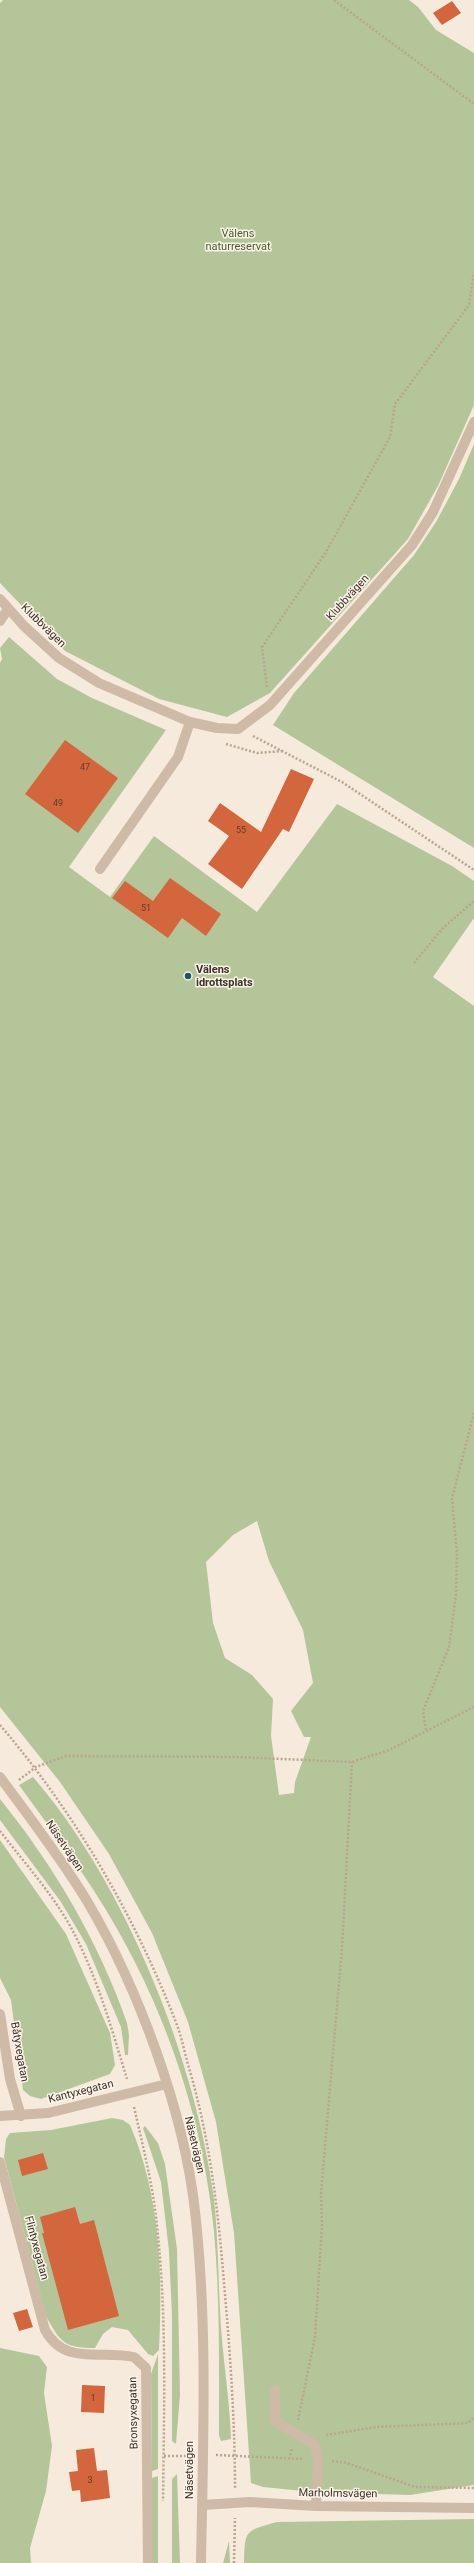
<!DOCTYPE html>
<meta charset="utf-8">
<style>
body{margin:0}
canvas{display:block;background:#f5eadb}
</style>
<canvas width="474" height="2563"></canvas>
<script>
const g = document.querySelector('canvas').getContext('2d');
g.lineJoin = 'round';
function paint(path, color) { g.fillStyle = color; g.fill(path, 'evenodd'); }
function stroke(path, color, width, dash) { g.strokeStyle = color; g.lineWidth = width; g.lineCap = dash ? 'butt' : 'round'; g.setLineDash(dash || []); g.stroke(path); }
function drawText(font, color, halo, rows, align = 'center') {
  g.font = font + ' Roboto,sans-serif'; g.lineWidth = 3; g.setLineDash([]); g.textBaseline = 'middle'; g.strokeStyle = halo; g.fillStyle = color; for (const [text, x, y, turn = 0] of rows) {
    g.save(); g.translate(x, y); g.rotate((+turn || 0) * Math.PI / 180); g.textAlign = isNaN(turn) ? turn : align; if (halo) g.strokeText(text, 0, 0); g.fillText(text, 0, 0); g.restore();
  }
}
paint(new Path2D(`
 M3,0h406l9,7 18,23 38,23v352l-36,81 -30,53 -138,154 -43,24 -68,-18 -94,-48 -65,-68v-580z
 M474,444v404l-201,-123 21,-32 120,-138 22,-33 23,-43z
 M9,637l48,42 35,19 74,32 -97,137 41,30 44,-61 103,76 80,-108 115,62 22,15v37l-41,59 41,29v1479l-64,10 -97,-3 -50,-5 -12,-4 -17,-250 -18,-111 -28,-100 -36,-89 -43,-79 -49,-72 -60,-75v-1044l2,-4 -2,-11zM257,1521l12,40 34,69 10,53 -22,28 13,26h7l-16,45 -1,11 -15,2 -8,-59 2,-37 -21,-24 -27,-17 -12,-35 -7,-61 27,-27z
 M33,1777c92,106 163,283 181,422 5,47 4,94 8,141 3,33 8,66 9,99l-10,2 -2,-6c0,-67 1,-136 -5,-203 -10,-106 -45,-213 -98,-305 -28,-50 -64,-96 -97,-142z
 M0,1799c54,67 99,143 127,224l2,12 -1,20h-3l-4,-28 -35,-83 -25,-42 -61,-82z
 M0,1840l66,94 44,99 5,32 -5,9 -69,25 -11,-3 -7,-6 -12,-90 -11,-22z
 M112,2118l11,2 7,5c30,68 33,151 29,225l-6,6 -5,-2 -20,-24 -16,-3 -9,7 -8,14c-31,0 -35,-6 -49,-32l-42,-159 2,-18 4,-6 41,-3z
 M145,2126l13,17 7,21 12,85 3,146 -4,49 -4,-3v-126l-3,-64 -8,-69 -18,-54z
 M0,2348l39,8 8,11 -3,26 8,53 -6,45 -16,57 1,15h-31z
 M158,2354v115l-6,2 -1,-97z
 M177,2474l3,89h-8v-84z
 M158,2476v87h-6v-85z
 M474,2519v44h-230c1,-34 1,-32 33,-41z
 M229,2541l1,22h-7z`), '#b5c59a');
paint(new Path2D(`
 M452,1l9,12 -19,12 -9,-12z
 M65,740l53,38 -40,55 -53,-39z
 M291,769l23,10 -25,53 -6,-3 -41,60 -34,-25 21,-28 -21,-15 12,-18 41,29z
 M170,878l51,36 -15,22 -24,-18 -14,20 -56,-40 13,-17 28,20z
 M43,2153l5,16 -26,7 -4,-16z
 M75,2207l5,17 14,-4 25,96 -51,14 -26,-97h2l-4,-16z
 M27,2309l6,18 -14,4 -6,-18z
 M82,2385l23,1 -1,27 -23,-1z
 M94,2448l3,23 10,-1 3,28 -29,4 -1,-12 -8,1 -3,-19 9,-1 -2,-21z`), '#d3663c');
stroke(new Path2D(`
 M334,0l140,104
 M267,687l-5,-40 64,-95 64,-115 5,-33 74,-99 5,-33
 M253,736l89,46 132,88
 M226,744l31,9 26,-2
 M414,963l28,-34 32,-28
 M0,1725c75,88 135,191 177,300 5,14 8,29 12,43 21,71 29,142 35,215 6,68 11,137 11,206
 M426,1730l-3,-19 26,-64 7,-53 1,-40 -5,-56 22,-85
 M19,1780l17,-13 30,-11 171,1 115,5 37,-12 85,-43
 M0,1831c23,30 50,60 69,93 27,48 42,103 58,155
 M134,2107c9,40 19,78 23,119 10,91 7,184 6,275
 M298,2420l17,-83 7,-113 -1,-31 21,-245 10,-186
 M326,2435l50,-8 92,-4 6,-6
 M216,2455l87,4
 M164,2456h25
 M289,2459l3,-11
 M332,2461l15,2 68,24 59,1
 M234,2563l1,-45`), '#baa490', 2.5, [2, 2]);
stroke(new Path2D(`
 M0,599l24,27 35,32 40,25 91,39 27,6 21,1 32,-24 142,-160 21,-33 41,-90
 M0,621l8,-12
 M100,869l78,-112 12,-35
 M0,1777c30,41 61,81 87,124 51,86 97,210 108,310 13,116 8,235 6,352
 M0,2014l10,65 11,37
 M0,2116l48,-3 119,-29
 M0,2162l45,168c21,37 55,19 89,27l12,11 2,195
 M275,2390v31l40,24 3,14 -2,47
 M202,2505l48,-3 66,4 158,2`), '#cebaa6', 10);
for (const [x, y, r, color] of [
 [188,976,4,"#185860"]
]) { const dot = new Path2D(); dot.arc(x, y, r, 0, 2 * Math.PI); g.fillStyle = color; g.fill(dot); stroke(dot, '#fcf4e8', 1.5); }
drawText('9px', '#603c2d', null, [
 ["47",85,768],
 ["49",58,804],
 ["55",241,831],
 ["51",146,909],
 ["1",93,2399],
 ["3",90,2481]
]);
drawText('11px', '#465b28', '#fcf4e8', [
 ["Välens",238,234],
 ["naturreservat",238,247]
]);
drawText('11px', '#3a2e28', '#fcf4e8', [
 ["Klubbvägen",348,598,-48],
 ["Klubbvägen",43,626,44],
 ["Näsetvägen",64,1846,56],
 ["Båtyxegatan",19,2052,80],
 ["Kantyxegatan",81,2092,-14],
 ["Näsetvägen",194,2145,77],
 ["Flintyxegatan",36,2248,75],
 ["Bronsyxegatan",134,2413,-91],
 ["Näsetvägen",190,2470,-90],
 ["Marholmsvägen",338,2494,1]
]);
drawText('bold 11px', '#3a2e28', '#fcf4e8', [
 ["Välens",196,970],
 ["idrottsplats",196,983]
], 'left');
</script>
